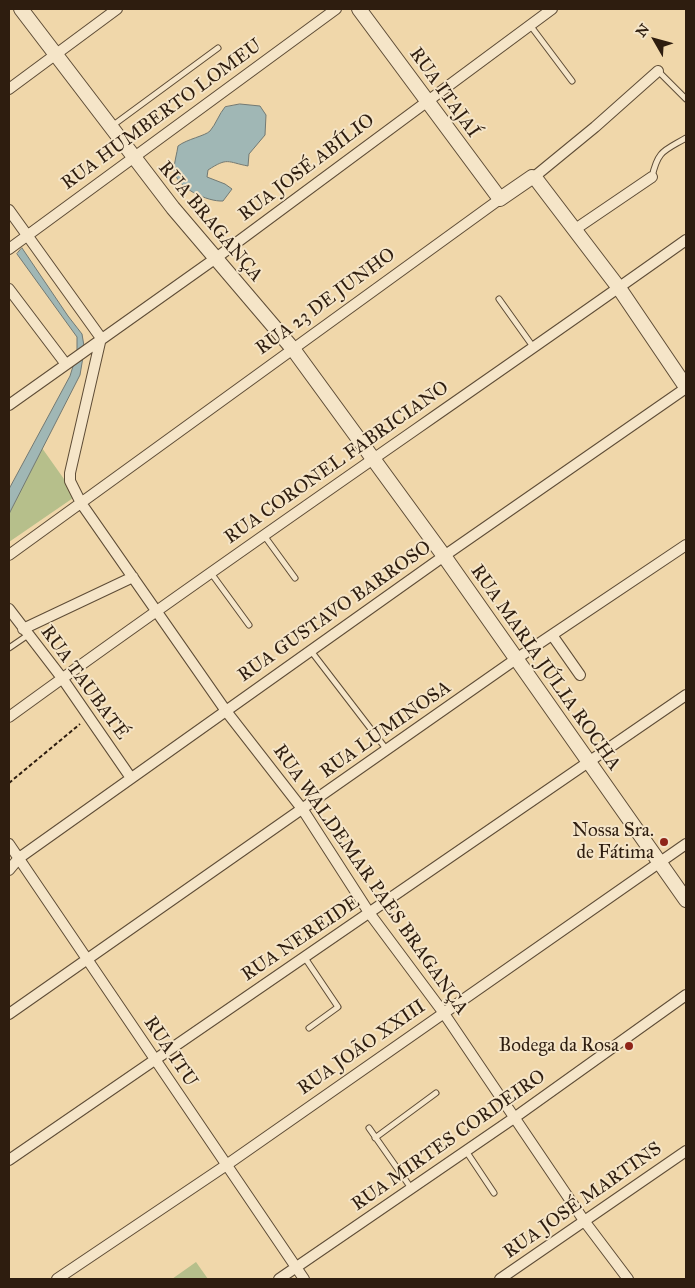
<!DOCTYPE html>
<meta charset="utf-8">
<style>
body{margin:0}
#map{position:relative;width:695px;height:1288px;overflow:hidden;background:#f0d7aa;font-family:"IM FELL Great Primer",serif}
canvas{display:block}
.frame{position:absolute;inset:0;border:10px solid #2e1d0f;pointer-events:none}
.north{position:absolute;left:630px;top:15px;width:50px;height:50px;-webkit-text-stroke:4px #f5e5c8;paint-order:stroke;rotate:308deg;font-size:14px;font-weight:700;line-height:20px;text-align:center;color:#2e1d0f}
.north::after{content:'';display:block;margin:auto;width:18px;height:22px;background:#2e1d0f;clip-path:polygon(50% 0,100% 100%,50% 72%,0 100%)}
</style>
<div id="map">
<canvas width="695" height="1288"></canvas>
<div class="frame"></div>
<div class="north">N</div>
</div>
<script>
const g = document.querySelector('canvas').getContext('2d');
g.lineJoin = 'round';
function paint(path, color) { g.fillStyle = color; g.fill(path, 'evenodd'); }
function stroke(path, color, width, dash) { g.strokeStyle = color; g.lineWidth = width; g.lineCap = dash ? 'butt' : 'round'; g.setLineDash(dash || []); g.stroke(path); }
function drawText(font, color, halo, rows, align = 'center') {
  g.font = font + ' "IM FELL Great Primer",serif'; g.lineWidth = 4; g.setLineDash([]); g.textBaseline = 'middle'; g.strokeStyle = halo; g.fillStyle = color; for (const [text, x, y, turn = 0] of rows) {
    g.save(); g.translate(x, y); g.rotate((+turn || 0) * Math.PI / 180); g.textAlign = isNaN(turn) ? turn : align; if (halo) g.strokeText(text, 0, 0); g.fillText(text, 0, 0); g.restore();
  }
}
paint(new Path2D(`
 M42,448l34,48 -67,46v-28z
 M196,1262l12,17h-36z`), '#b6bf8b');
const water = new Path2D(`
 M240,104l20,2 6,9 -1,20 -16,19 -1,12c-21,-4 -20,-9 -40,4l-1,7 18,7 7,5 -9,12c-15,1 -47,-13 -49,-31 0,-7 3,-17 4,-24 9,-7 27,-10 32,-15 6,-7 9,-17 15,-24z
 M22,248l46,68 14,18 2,12 -7,5v-14l-60,-83z
 M83,357l-3,18 -71,139v-25l61,-113 4,-13z`);
paint(water, '#a0b7b5');
stroke(water, '#727973', 1);
const service = new Path2D(`
 M530,25l42,56
 M658,71l28,28
 M112,126l106,-78
 M652,177c6,-27 12,-26 34,-39
 M499,299l35,49
 M263,534l32,44
 M211,573l38,52
 M9,648l19,-13
 M311,651l76,99
 M305,958l33,49 -29,21
 M369,1128l42,60
 M375,1138l61,-45
 M466,1151l28,42`);
const minor = new Path2D(`
 M9,89l108,-80
 M534,177l61,-50 63,-56
 M9,210l92,128 -31,135v8l11,22 145,208 77,99 67,104 73,98 142,210 43,57
 M574,230l78,-53
 M9,249l327,-240
 M9,289l56,74
 M9,405l207,-147 336,-249
 M9,555l491,-356
 M9,609l53,69 69,100
 M23,629l110,-52
 M552,635l28,40
 M9,717c223,-163 452,-317 677,-477
 M9,844l295,435
 M9,870l10,-12 425,-302 242,-168
 M9,1014l507,-355 170,-114
 M9,1160l677,-465
 M57,1279l168,-113 461,-322
 M279,1279l235,-161 172,-123
 M500,1279l186,-128`);
const tertiary = new Path2D(`
 M21,9l152,199 120,141 151,207 242,344
 M359,9l141,190 32,-22 4,2 83,109 67,99`);
stroke(service, '#5e4c36', 7);
stroke(minor, '#5e4c36', 12);
stroke(tertiary, '#5e4c36', 16);
stroke(new Path2D(`
 M9,783l71,-59`), '#2e1d0f', 2, [4, 2.5]);
stroke(service, '#f5e5c8', 5);
stroke(minor, '#f5e5c8', 10);
stroke(tertiary, '#f5e5c8', 14);
for (const [x, y, r, color] of [
 [664,842,5,"#8f2418"],
 [629,1046,5,"#8f2418"]
]) { const dot = new Path2D(); dot.arc(x, y, r, 0, 2 * Math.PI); g.fillStyle = color; g.fill(dot); stroke(dot, '#f5e5c8', 2); }
drawText('19px', '#2e1d0f', '#f5e5c8', [
 ["RUA ITAJAÍ",444,93,54],
 ["RUA HUMBERTO LOMEU",162,115,-36],
 ["RUA JOSÉ ABÍLIO",307,168,-37],
 ["RUA BRAGANÇA",210,222,50],
 ["RUA 23 DE JUNHO",326,302,-36],
 ["RUA CORONEL FABRICIANO",337,463,-35],
 ["RUA GUSTAVO BARROSO",335,612,-35],
 ["RUA MARIA JÚLIA ROCHA",545,668,55],
 ["RUA TAUBATÉ",84,683,54],
 ["RUA LUMINOSA",386,730,-35],
 ["RUA WALDEMAR PAES BRAGANÇA",370,880,55],
 ["RUA NEREIDE",301,939,-34],
 ["RUA JOÃO XXIII",362,1048,-35],
 ["RUA ITU",170,1052,56],
 ["RUA MIRTES CORDEIRO",449,1141,-35],
 ["RUA JOSÉ MARTINS",583,1201,-35]
]);
drawText('19px', '#2e1d0f', '#f5e5c8', [
 ["Nossa Sra.",654,831],
 ["de Fátima",654,853],
 ["Bodega da Rosa",619,1046]
], 'right');
</script>
